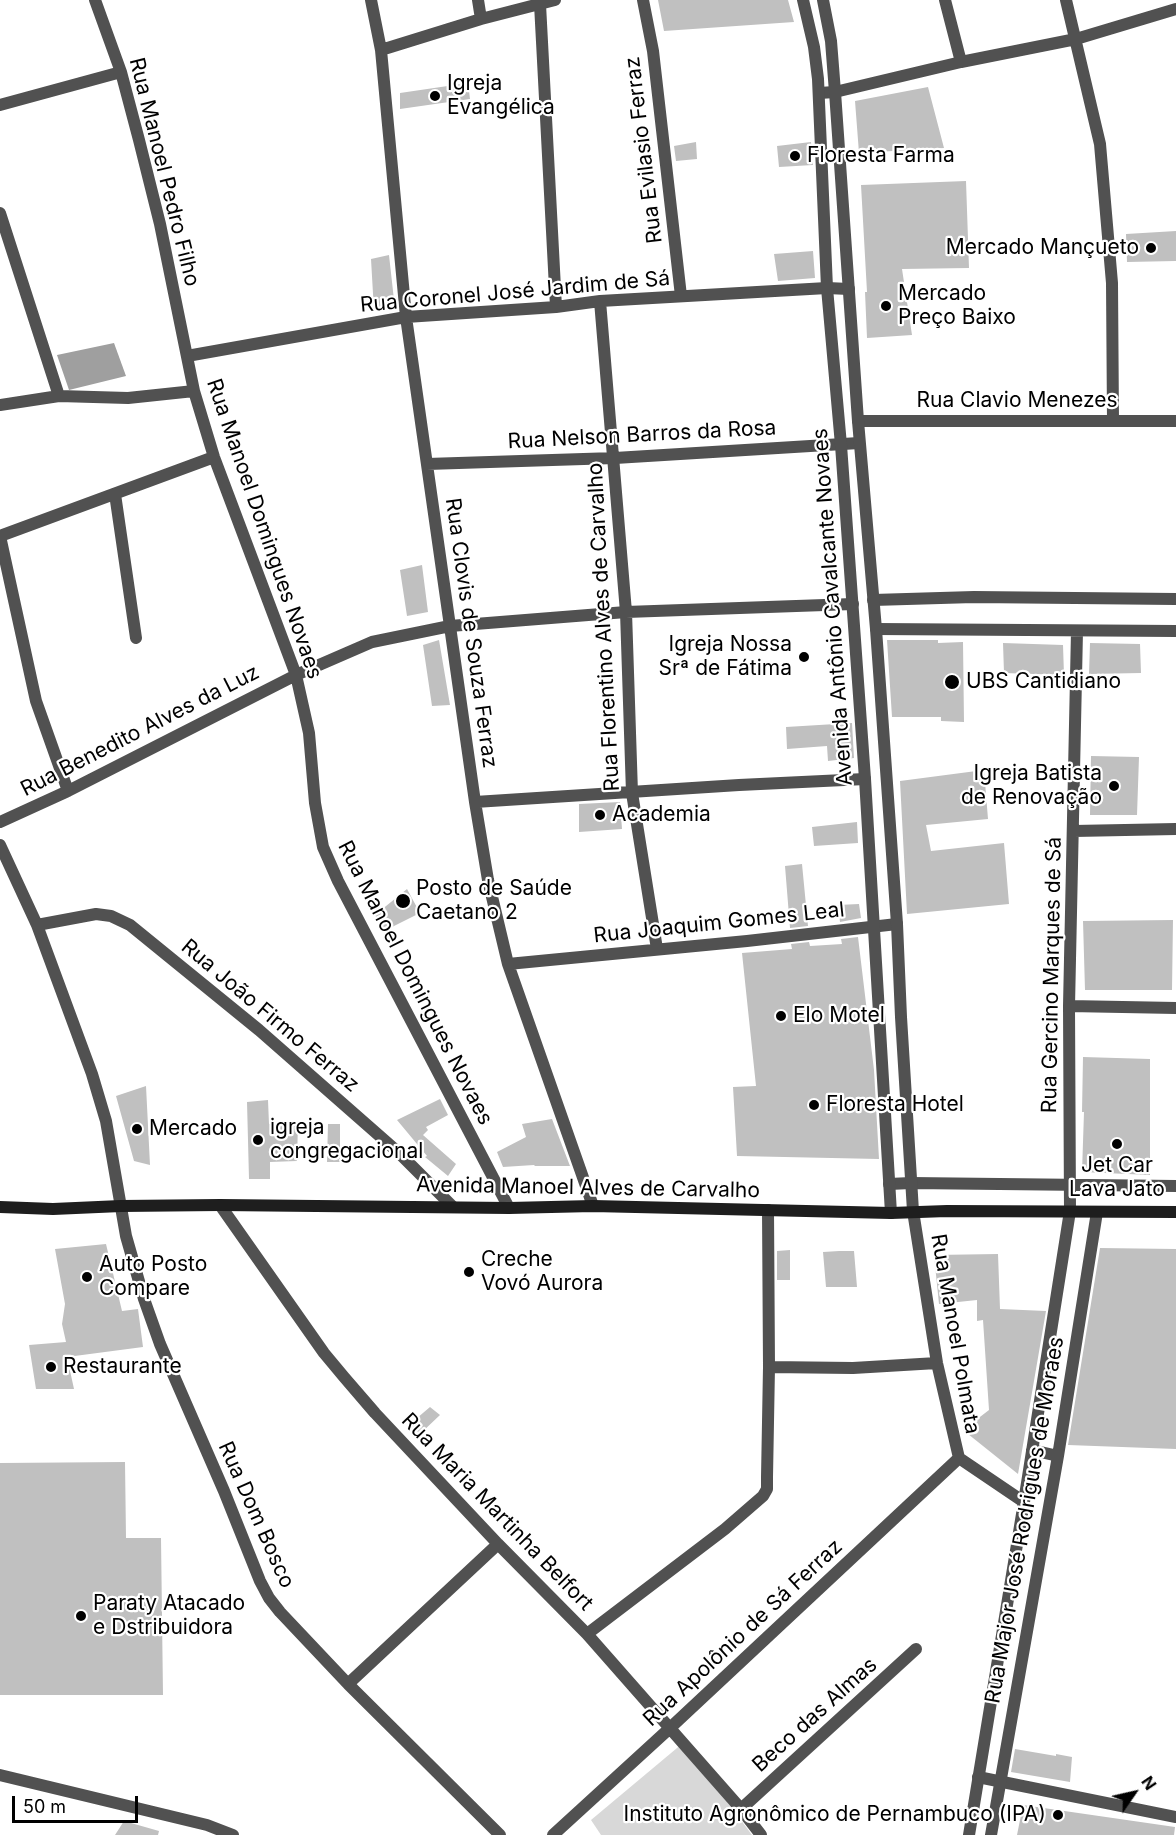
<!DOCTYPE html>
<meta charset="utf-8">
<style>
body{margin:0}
#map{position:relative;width:1176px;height:1835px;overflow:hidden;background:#fff;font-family:Inter,sans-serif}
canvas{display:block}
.north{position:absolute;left:1104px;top:1763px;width:60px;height:60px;-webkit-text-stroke:4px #fff;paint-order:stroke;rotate:56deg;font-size:16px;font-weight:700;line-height:24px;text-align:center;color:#000}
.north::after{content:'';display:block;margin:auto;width:21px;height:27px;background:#000;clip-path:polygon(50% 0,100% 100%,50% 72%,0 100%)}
.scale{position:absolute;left:12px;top:1796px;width:126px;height:27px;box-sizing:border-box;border:3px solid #000;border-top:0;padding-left:8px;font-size:18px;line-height:21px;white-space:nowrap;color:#000;-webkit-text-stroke:4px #fff;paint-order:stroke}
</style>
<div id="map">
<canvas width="1176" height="1835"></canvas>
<div class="north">N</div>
<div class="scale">50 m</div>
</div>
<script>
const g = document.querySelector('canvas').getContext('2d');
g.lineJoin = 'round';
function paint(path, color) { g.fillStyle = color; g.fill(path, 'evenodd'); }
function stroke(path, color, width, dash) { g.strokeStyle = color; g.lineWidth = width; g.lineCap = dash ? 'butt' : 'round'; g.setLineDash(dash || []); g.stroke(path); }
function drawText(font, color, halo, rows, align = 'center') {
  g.font = font + ' Inter,sans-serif'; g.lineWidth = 4.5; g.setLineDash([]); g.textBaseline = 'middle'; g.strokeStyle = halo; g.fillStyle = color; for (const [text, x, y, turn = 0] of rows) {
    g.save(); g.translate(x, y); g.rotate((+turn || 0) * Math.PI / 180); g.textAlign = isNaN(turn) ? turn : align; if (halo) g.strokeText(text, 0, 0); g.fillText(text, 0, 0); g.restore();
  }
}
paint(new Path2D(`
 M683,1743l69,92h-151l-10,-15z`), '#d8d8d8');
paint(new Path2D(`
 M114,343l12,33 -57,14 -12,-35z`), '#9f9f9f');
paint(new Path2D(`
 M658,0h130l6,22 -130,9z
 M468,83l2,16 -70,10v-16z
 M928,87l16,61 -85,5 -4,-52z
 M696,142l1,17 -21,2 -2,-15z
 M811,142l2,23 -34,2 -2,-21z
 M966,181l3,87 -67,1 10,66 -45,3 -2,-46h2l-6,-107z
 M1176,231v30l-49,1 -1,-28z
 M813,251l2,27 -37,3 -4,-27z
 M389,255l6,54 -21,2 -3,-52z
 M422,565l6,47 -21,4 -7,-46z
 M439,640l11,65 -18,1 -9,-61z
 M887,640h51v3l25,-1 1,80 -23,-1v-4h-49z
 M1003,643l60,2 1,30 -60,-2z
 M1090,643l50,1 1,29 -52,1z
 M852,723l2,35 -26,3 -1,-15 -40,3 -1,-22z
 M1091,756l48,1 -2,58h-47z
 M984,770l4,49 -62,6 5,26 73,-8 5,61 -102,10 -7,-133z
 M620,802l2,27 -43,3v-28z
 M857,822l1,21 -44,3 -2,-19z
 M802,864l6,62 -18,2 -5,-62z
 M407,889l13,24 -36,18 -9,-16z
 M859,904l2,14 -21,4 -2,-17z
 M1173,920l-1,70h-87l-2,-69z
 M858,937l16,133 5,89 -142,-3 -4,-69 23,-1 -14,-133 50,-4 -1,-5 18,-2 1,4 32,-2 -1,-5z
 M1083,1057l67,2v116l-68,-3 2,-60h-2z
 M146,1086l4,79 -16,-4 -18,-65z
 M440,1099l8,16 -22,12 2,3 -5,5 33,29 -8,12 -23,-19 2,-1 -30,-36z
 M268,1100l1,24 29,-1 -1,38 -27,1v17h-21l-2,-77z
 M552,1119l18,47h-35l-1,-1 -31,2 -6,-15 29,-15 -4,-13z
 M328,1124h12v38h-13z
 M106,1244l16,67 16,-2 5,38 -76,10 7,32h-38l-7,-44 37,-3 -4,-18 3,-20 -10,-55z
 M1100,1248l76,1v200l-108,-4z
 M790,1250v30h-13v-29z
 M839,1251h15l3,36h-31l-3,-35z
 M998,1254l2,55 46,2 -28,163 -55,-44 26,-20 -6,-90 -6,1v-21l-38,4 -5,-49z
 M430,1407l10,8 -20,19 -10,-10z
 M125,1462l1,76h35l2,157h-163v-232z
 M1015,1749l41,7v-2l16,3 -2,25 -59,-10z
 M1023,1805l152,22 -1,8h-157z
 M124,1821l35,10 -1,4h-43z`), '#c0c0c0');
stroke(new Path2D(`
 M95,0l26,72 18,68 21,84 34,167 20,66 82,218 13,58 6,70 8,44 15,34 171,327
 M371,0l10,50 25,267 69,485 13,78 20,84 85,242
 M478,0l3,19
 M643,0l10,51 28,245
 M945,0l16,62
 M1066,0l34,144 12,139 1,138
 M540,4l16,303
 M381,50l100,-31 74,-19
 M819,93l16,-1 126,-30 115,-23 100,-30
 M0,105l121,-33
 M0,213l59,183
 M600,301l26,311 6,181 25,156
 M187,356l219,-39 150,-10 44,-6 227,-13 22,1
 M0,405l59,-9 69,2 66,-7
 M858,421h318
 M427,464l188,-6 244,-15
 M115,494l21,144
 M0,536l36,165 32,90
 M0,536l214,-79
 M873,600l101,-3 202,2
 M876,629l300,2
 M475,802l264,-17 126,-6
 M0,822l68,-31 228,-116 76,-33 78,-16 176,-14 227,-8
 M1074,831l102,-2
 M0,845l37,80 55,149 14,47 20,115 18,63 16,45 64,147 36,90 9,17 11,14 68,72 152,151
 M37,925l59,-11 15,2 19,9 129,105 140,123 53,53
 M508,964l239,-23 150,-17
 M1069,1006l107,2
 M889,1184l22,-1 265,3
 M220,1205l104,148 20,24 31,36 123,131 89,90 154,175 20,26
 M913,1211l24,152 22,95 65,44
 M1070,1211l-1,-205 8,-375
 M769,1367l84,1 84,-5
 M587,1634l138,-105 38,-33 4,-7v-12l2,-110 -1,-157
 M348,1684l150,-140
 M0,1775l207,50 26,10
 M978,1777l198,40
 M741,1809l175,-160
 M553,1835l117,-107 289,-270`), '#515151', 12);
stroke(new Path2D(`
 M803,0l11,47 4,32 9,209 14,157 24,334 26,434
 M823,0l8,41 4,51 23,329 18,208 21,295 4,93 12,194
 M1032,1450l26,6
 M969,1835l55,-333 46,-291
 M991,1835l67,-379 39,-244`), '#515151', 12);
stroke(new Path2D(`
 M0,1207l53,2 68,-3 99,-1 289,3 84,-2 298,7 56,-2 229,1`), '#1e1e1e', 12);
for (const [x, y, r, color] of [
 [435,96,6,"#000"],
 [795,156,6,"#000"],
 [1151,248,6,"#000"],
 [886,306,6,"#000"],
 [804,657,6,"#000"],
 [952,682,8,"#000"],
 [1114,786,6,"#000"],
 [600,815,6,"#000"],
 [403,901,8,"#000"],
 [781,1016,6,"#000"],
 [814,1105,6,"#000"],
 [137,1129,6,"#000"],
 [258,1140,6,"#000"],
 [1117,1144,6,"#000"],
 [469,1272,6,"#000"],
 [87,1277,6,"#000"],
 [51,1367,6,"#000"],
 [81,1616,6,"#000"],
 [1058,1815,6,"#000"]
]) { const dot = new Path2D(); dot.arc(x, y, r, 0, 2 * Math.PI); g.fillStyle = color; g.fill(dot); stroke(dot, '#fff', 2); }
drawText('21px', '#000', '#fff', [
 ["Igreja",447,84],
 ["Evangélica",447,108],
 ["Floresta Farma",807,156],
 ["Mercado Mançueto",1139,248,"right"],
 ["Mercado",898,294],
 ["Preço Baixo",898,318],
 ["Igreja Nossa",792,645,"right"],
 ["Srª de Fátima",792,669,"right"],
 ["UBS Cantidiano",966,682],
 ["Igreja Batista",1102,774,"right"],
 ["de Renovação",1102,798,"right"],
 ["Academia",612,815],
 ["Posto de Saúde",416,889],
 ["Caetano 2",416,913],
 ["Elo Motel",793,1016],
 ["Floresta Hotel",826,1105],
 ["igreja",270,1128],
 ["congregacional",270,1152],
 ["Mercado",149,1129],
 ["Jet Car",1117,1166,"center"],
 ["Lava Jato",1117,1190,"center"],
 ["Creche",481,1260],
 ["Vovó Aurora",481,1284],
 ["Auto Posto",99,1265],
 ["Compare",99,1289],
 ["Restaurante",63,1367],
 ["Paraty Atacado",93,1604],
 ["e Dstribuidora",93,1628],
 ["Instituto Agronômico de Pernambuco (IPA)",1046,1815,"right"]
], 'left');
drawText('21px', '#000', '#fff', [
 ["Rua Evilasio Ferraz",644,150,-97],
 ["Rua Manoel Pedro Filho",164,172,76],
 ["Rua Coronel José Jardim de Sá",515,292,-5],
 ["Rua Clavio Menezes",1017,401],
 ["Rua Nelson Barros da Rosa",642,435,-3],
 ["Rua Manoel Domingues Novaes",264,529,71],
 ["Avenida Antônio Cavalcante Novaes",833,607,-94],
 ["Rua Florentino Alves de Carvalho",604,627,-93],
 ["Rua Clovis de Souza Ferraz",471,633,82],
 ["Rua Benedito Alves da Luz",140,731,-27],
 ["Rua Joaquim Gomes Leal",719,923,-6],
 ["Rua Gercino Marques de Sá",1052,975,-89],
 ["Rua Manoel Domingues Novaes",415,983,63],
 ["Rua João Firmo Ferraz",270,1016,40],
 ["Avenida Manoel Alves de Carvalho",588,1188,1],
 ["Rua Manoel Polmata",955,1334,80],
 ["Rua Maria Martinha Belfort",497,1512,46],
 ["Rua Dom Bosco",256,1515,66],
 ["Rua Major José Rodrigues de Moraes",1025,1520,-80],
 ["Rua Apolônio de Sá Ferraz",743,1633,-43],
 ["Beco das Almas",815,1715,-42]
]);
</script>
